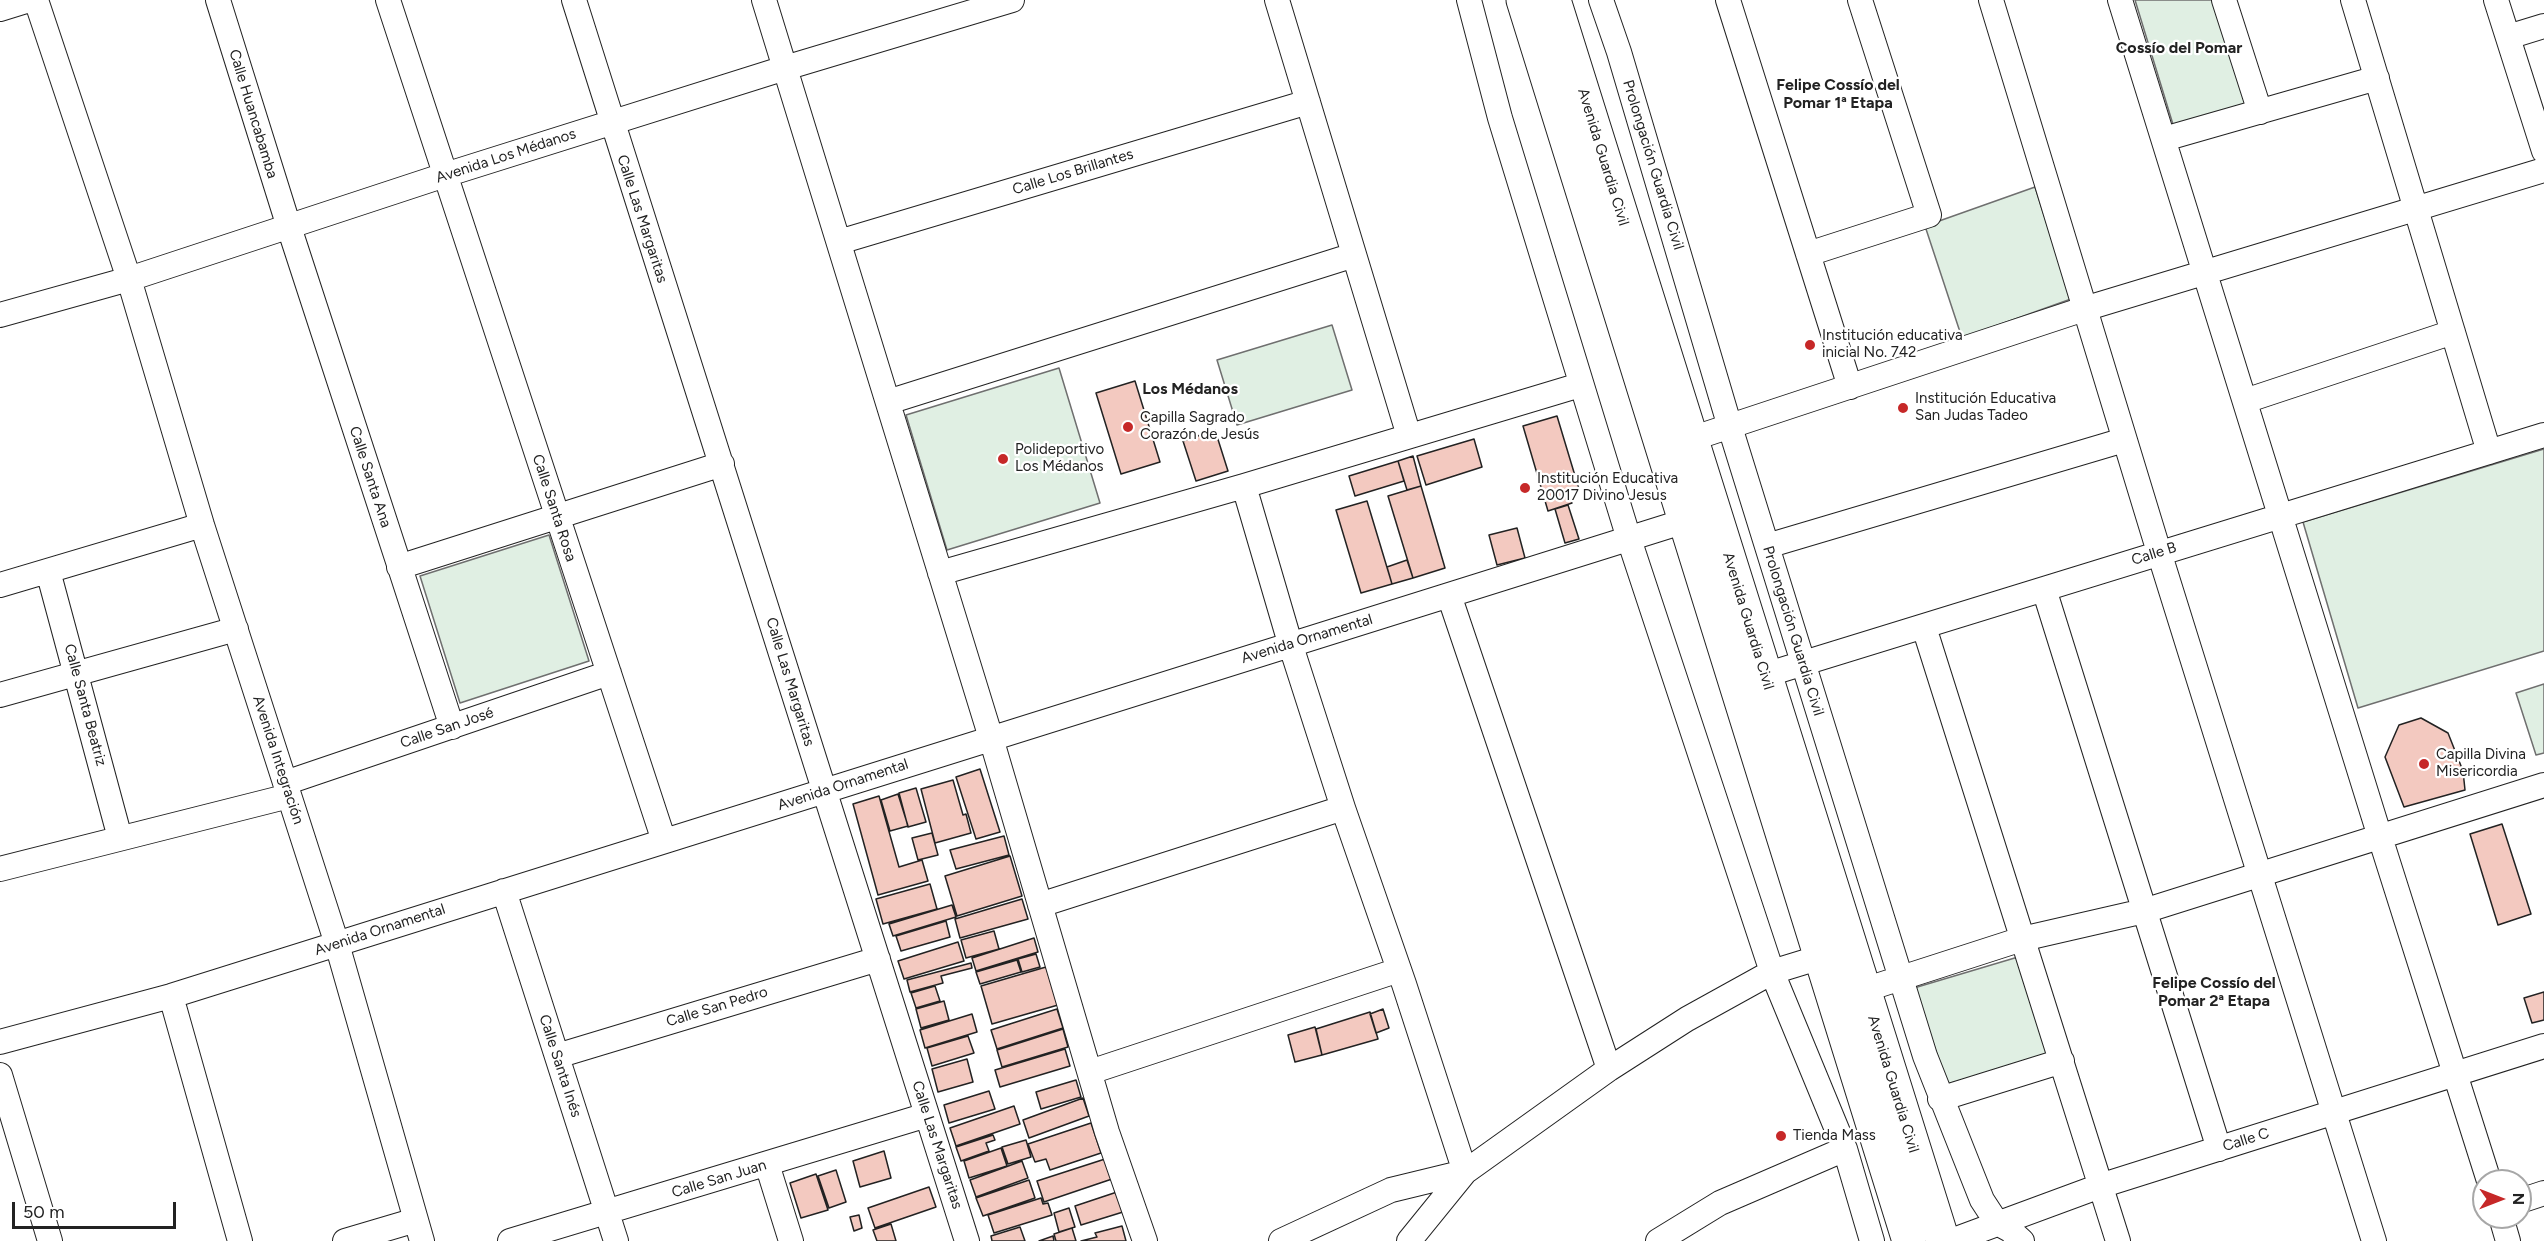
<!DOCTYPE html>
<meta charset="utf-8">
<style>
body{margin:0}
#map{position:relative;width:2544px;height:1241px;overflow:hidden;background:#fff;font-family:Figtree,sans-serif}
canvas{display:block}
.north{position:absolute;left:2472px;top:1169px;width:60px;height:60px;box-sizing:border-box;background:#fff;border:2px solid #a7a7a7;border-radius:50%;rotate:90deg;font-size:16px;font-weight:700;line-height:24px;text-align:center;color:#222}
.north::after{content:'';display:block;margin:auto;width:21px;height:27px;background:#c62828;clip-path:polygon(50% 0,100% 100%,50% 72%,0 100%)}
.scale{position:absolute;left:12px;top:1202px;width:164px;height:27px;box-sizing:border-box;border:3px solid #222;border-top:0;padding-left:8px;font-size:18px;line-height:21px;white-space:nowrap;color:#222;-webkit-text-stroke:4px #fff;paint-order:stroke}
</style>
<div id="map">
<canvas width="2544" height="1241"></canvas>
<div class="north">N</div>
<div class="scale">50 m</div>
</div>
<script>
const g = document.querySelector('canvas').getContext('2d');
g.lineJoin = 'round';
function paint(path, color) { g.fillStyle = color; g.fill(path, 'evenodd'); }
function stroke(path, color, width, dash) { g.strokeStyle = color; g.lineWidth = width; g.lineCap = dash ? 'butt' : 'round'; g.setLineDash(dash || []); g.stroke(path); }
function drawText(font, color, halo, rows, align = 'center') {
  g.font = font + ' Figtree,sans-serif'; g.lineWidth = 4.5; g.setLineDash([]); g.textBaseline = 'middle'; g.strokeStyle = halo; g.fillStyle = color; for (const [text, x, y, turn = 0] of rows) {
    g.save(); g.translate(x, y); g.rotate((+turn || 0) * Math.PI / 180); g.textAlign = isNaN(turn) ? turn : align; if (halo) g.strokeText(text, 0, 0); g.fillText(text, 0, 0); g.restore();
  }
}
const green = new Path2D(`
 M2135,0h83l34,109 -77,22z
 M2035,187l36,112 -109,39 -37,-112z
 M1332,325l20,65 -115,35 -20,-65z
 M1059,368l41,135 -153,47 -41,-135z
 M2544,449v202l-186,57 -55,-186z
 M549,535l40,126 -129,42 -40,-127z
 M2544,684v69l-8,2 -20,-62z
 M2018,957l32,99 -102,30 -34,-98z`);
paint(green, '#e0efe3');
stroke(green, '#6f6f6f', 1.5);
const building = new Path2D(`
 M1135,381l25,81 -39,12 -25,-81z
 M1557,416l22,73 -10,3 3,11 -24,8 -25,-85z
 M1215,430l13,41 -32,10 -13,-40z
 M1474,439l8,28 -56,18 -9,-29z
 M1413,456l8,30 -14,4 -9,-29z
 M1398,461l6,20 -49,15 -6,-20z
 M1421,486l24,82 -32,10 -25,-82z
 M1367,501l25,83 -31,9 -25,-83z
 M1568,505l11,34 -14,4 -10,-34z
 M1517,528l8,30 -28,7 -8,-30z
 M1407,560l6,18 -21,6 -5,-17z
 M2421,718l27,15 15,38 2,19 -61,17 -19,-50 14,-32z
 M980,769l20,63 -24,7 -20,-62z
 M953,780l10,35 3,-1 5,19 -36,10 -14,-54z
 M916,788l10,34 -18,5 -9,-34z
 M898,794l10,32 -18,5 -9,-31z
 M879,796l20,71 23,-7 6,21 -50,14 -25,-91z
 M2502,824l29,90 -33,11 -28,-91z
 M932,833l6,22 -20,5 -6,-22z
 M1004,836l5,19 -53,14 -6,-19z
 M1010,856l12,40 -65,20 -12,-40z
 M930,884l7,25 -54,15 -7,-25z
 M1022,899l6,20 -68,19 -5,-19z
 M952,905l4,12 -63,19 -4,-12z
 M946,921l4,16 -49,14 -5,-15z
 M994,931l5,18 -33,9 -5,-18z
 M1034,938l4,14 -62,19 -4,-13z
 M958,942l6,19 -60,18 -6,-18z
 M1036,954l4,13 -18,5 -4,-13z
 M1017,960l4,12 -41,12 -4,-12z
 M971,963l1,5 -31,8 2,7 -33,9 -3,-12z
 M1046,967l12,38 -66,19 -11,-38z
 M935,986l5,15 -24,7 -5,-15z
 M2544,992v28l-12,3 -8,-25z
 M944,1001l5,19 -28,8 -5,-19z
 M1057,1009l6,19 -66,21 -6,-19z
 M1383,1009l6,19 -13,5 -6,-19z
 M1370,1012l8,27 -56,16 -6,-26z
 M972,1014l5,18 -52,16 -5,-18z
 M1315,1027l7,28 -27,7 -7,-27z
 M1063,1029l5,18 -66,20 -5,-17z
 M968,1036l6,17 -42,13 -5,-18z
 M1065,1049l5,17 -70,21 -5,-17z
 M967,1059l6,23 -35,10 -6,-23z
 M1076,1080l5,17 -40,12 -5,-17z
 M989,1091l6,18 -46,14 -5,-18z
 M1083,1098l6,18 -60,22 -6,-18z
 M1014,1106l6,18 -64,22 -6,-18z
 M1091,1123l10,30 -51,17 -4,-11 -11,3 -7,-18z
 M993,1135l2,5 -9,3 3,8 -28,10 -5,-14z
 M1026,1140l5,17 -23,7 -6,-17z
 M1001,1148l6,18 -38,12 -5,-17z
 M884,1151l7,27 -31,9 -7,-26z
 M1105,1159l7,20 -68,23 -7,-21z
 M1022,1161l6,17 -52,19 -6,-17z
 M836,1170l10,32 -17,6 -11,-32z
 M816,1174l12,36 -27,8 -11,-35z
 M1029,1180l6,18 -52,18 -7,-18z
 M929,1187l7,20 -61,21 -7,-20z
 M1117,1192l6,20 -42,13 -6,-19z
 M1041,1198l2,6 5,-1 4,12 -58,18 -6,-18z
 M1069,1208l6,19 -16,5 -5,-19z
 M859,1215l3,13 -8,3 -4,-14z
 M891,1224l5,17h-19l-4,-11z
 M1122,1226l4,15h-45l16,-4 -2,-4z
 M1020,1227l5,14h-33l-1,-5z
 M1072,1228l4,13h-20l-2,-7z
 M1053,1236l1,5h-15z`);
paint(building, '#f3c9c0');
stroke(building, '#222', 1.5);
const minor = new Path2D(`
 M36,0l93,279 73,246 135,419 85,297
 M218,0l71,227 163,500
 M388,0l276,841
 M574,0l393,1241
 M764,0l227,738 116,394 38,109
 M1277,0l132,436
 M1469,0l31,118 129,421 143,433 73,177 27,92
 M1601,0l18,52 111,375 195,629 57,144 15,23 13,7 12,11
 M1728,0l122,387
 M1991,0l168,552 215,689
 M2120,0l260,837 109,344
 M2224,0l36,112
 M2353,0l136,452
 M2496,0l48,151
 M0,9l29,-9
 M2508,37l36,-11
 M2164,139l213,-61
 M839,242l469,-140
 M1808,254l121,-39 -69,-215
 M0,315l129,-36 316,-104 340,-107 227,-68
 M2245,401l208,-69
 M888,402l466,-147
 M1676,444l408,-135 460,-139
 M1244,486l46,157 53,165 61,176 61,188 -74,18 -110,51
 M1767,546l357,-106
 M399,567l323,-103
 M48,571l72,267
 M940,573l304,-87 336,-101
 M0,585l202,-60
 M2044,589l175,560
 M1449,595l160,474
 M1924,627l194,614
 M1765,675l779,-240
 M0,695l236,-66
 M285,783l324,-110
 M0,869l289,-73
 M504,891l112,350
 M1040,905l303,-97
 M1864,990l158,-51 122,-28 400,-126
 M171,996l69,245
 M0,1042l171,-46 1514,-475
 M557,1056l321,-97
 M1090,1072l309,-102
 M0,1075l50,166
 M1940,1099l122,-38
 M767,1164l24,77
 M2520,1201l24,-8
 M2501,1217l7,24
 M345,1241l71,-21
 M510,1241l417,-126
 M1409,1241l56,-69 144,-103 78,-50 85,-47 49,-15
 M1658,1241l62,-38 125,-54
 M1951,1241l149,-55 444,-140`);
const highway = new Path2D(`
 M1523,0l386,1241
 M1554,0l389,1241`);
stroke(minor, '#222', 26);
stroke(highway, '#222', 35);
stroke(minor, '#fff', 24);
stroke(highway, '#fff', 33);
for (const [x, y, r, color] of [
 [1810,345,6,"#c62828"],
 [1903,408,6,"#c62828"],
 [1128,427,6,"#c62828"],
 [1003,459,6,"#c62828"],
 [1525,488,6,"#c62828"],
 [2424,764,6,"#c62828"],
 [1781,1136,6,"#c62828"]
]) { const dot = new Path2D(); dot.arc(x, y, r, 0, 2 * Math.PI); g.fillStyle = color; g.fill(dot); stroke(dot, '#fff', 2); }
drawText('15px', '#222', '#fff', [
 ["Calle Huancabamba",253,114,73],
 ["Avenida Los Médanos",506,156,-18],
 ["Avenida Guardia Civil",1603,157,73],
 ["Prolongación Guardia Civil",1653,165,73],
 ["Calle Los Brillantes",1073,172,-17],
 ["Calle Las Margaritas",642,219,72],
 ["Calle Santa Ana",370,477,72],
 ["Calle Santa Rosa",554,508,72],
 ["Calle B",2154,554,-17],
 ["Avenida Guardia Civil",1748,621,73],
 ["Prolongación Guardia Civil",1793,631,73],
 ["Avenida Ornamental",1307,639,-17],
 ["Calle Las Margaritas",790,682,73],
 ["Calle Santa Beatriz",85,705,75],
 ["Calle San José",447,728,-19],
 ["Avenida Integración",278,760,72],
 ["Avenida Ornamental",843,785,-18],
 ["Avenida Ornamental",380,930,-18],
 ["Calle San Pedro",717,1007,-17],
 ["Calle Santa Inés",560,1066,72],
 ["Avenida Guardia Civil",1893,1084,73],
 ["Calle C",2246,1140,-17],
 ["Calle Las Margaritas",937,1145,72],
 ["Calle San Juan",719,1179,-17]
]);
drawText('15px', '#222', '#fff', [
 ["Institución educativa",1822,336],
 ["inicial No. 742",1822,353],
 ["Institución Educativa",1915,399],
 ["San Judas Tadeo",1915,416],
 ["Capilla Sagrado",1140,418],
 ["Corazón de Jesús",1140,435],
 ["Polideportivo",1015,450],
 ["Los Médanos",1015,467],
 ["Institución Educativa",1537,479],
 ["20017 Divino Jesus",1537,496],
 ["Capilla Divina",2436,755],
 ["Misericordia",2436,772],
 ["Tienda Mass",1793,1136]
], 'left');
drawText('bold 16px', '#222', '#fff', [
 ["Cossío del Pomar",2179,48],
 ["Felipe Cossío del",1838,85],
 ["Pomar 1ª Etapa",1838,103],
 ["Los Médanos",1190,389],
 ["Felipe Cossío del",2214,983],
 ["Pomar 2ª Etapa",2214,1001]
]);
</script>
